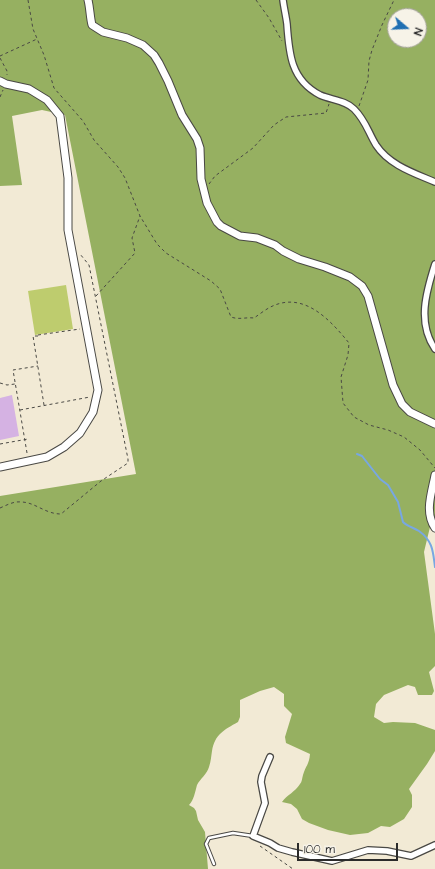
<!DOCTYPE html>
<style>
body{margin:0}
#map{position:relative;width:435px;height:869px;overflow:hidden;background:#f2ead5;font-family:"Architects Daughter",sans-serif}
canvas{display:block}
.north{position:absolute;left:387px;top:8px;width:40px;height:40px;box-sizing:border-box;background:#f7f3e8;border:1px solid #a5a39c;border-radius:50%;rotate:109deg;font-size:11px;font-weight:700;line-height:16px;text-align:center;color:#2b2b2b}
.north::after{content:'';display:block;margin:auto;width:14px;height:18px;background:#1f6fb2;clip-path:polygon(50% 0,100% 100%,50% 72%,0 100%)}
.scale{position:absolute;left:297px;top:843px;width:101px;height:18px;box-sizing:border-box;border:2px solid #2b2b2b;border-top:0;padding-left:5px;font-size:12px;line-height:14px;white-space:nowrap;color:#2b2b2b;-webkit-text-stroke:3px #f7f3e8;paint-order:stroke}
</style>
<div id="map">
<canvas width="435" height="869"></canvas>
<div class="north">N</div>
<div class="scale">100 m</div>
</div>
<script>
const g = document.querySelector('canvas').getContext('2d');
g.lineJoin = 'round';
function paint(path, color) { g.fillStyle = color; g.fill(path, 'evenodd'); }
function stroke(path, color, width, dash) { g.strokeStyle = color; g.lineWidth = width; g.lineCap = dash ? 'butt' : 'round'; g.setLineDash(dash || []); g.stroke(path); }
paint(new Path2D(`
 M66,285l7,44 -38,6 -7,-44z`), '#becc6e');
paint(new Path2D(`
 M0,0h435v526l-5,1 -6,25 11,82v32l-6,6 5,19 -2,4h-14l-3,-8 -7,-2 -24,10 -8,9 -2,13 10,6 9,-1 22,1 20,7v21l-8,13 -18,25 3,6v12l-8,12 -14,8 -9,-1 -13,7 -18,2 -22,-5 -19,-7 -7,-4 -5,-10 -6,-5 -9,-2c5,-7 13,-10 18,-18 2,-2 2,-6 3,-9 3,-10 6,-10 7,-21l-24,-11 -1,-6 7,-23 -8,-8v-12l-10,-7 -14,4 -20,9v17l-2,5c-14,8 -23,12 -26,29 -1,6 -1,10 -3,16 -2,7 -9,12 -12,18 -2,7 -3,15 -8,20l5,3 2,3 2,9 7,12 3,37h-208v-373l136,-22 -71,-359 -23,-5 -30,6 10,69 -22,1zM395,16h24v24h-24z`), '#96b061');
stroke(new Path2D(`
 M357,454l5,2 18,23 8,6 10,17 5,20c4,4 11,6 16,9 14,10 14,21 16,36`), '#78a7e2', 2);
paint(new Path2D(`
 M12,395l7,41 -19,4v-42z`), '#d5b2e3');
const service = new Path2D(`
 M214,864l-8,-20 3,-6 24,-5 20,3`);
const minor = new Path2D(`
 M283,0c1,8 3,16 4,24 2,30 4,56 33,71 11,5 25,5 34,14 12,12 14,23 22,36 13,20 38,28 59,37
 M435,264c-9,28 -18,59 0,85
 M270,757l-8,19 -1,6 4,21 -12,33 17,7 8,5 14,4 40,9 36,-11 19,1 24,5 24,-11`);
const tertiary = new Path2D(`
 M88,0c2,8 2,17 4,25l11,7 24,6 16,7 11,10 5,8 9,18 14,34 15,24 3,9 1,31 6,24 10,19 4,4 19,10 17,2 18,7 8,6 16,8 26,8 25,10 12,9 6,10 25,89 9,19 8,8 25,12
 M0,81l6,3 23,5 18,11 13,16 8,62v52l30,160 -5,22 -13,21 -16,14 -17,10 -47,10
 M435,475c-3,17 -11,37 0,53`);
stroke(service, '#494844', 4.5);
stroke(minor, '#494844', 8);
stroke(tertiary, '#494844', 9);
stroke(new Path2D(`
 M28,0l5,29 11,26 10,33 29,33 11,19 24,27 7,11 15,38 17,28 9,9 45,28 9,8 11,28c8,3 15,0 23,1 6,-4 13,-10 21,-13 31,-12 56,16 74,38l-1,12 -7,22 2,26 11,14 15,8 19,5 16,7 16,13 15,18
 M256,0l13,18 13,23
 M0,56l37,-17
 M0,58l7,13v4
 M0,97l3,-7
 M359,106l9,-26 1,-19 3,-11 10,-25 12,-25
 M209,184l6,-8 38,-28 21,-23 12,-8 40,-4 3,-9
 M96,296l39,-43 -3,-15 8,-22
 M38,335l42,-6
 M38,336h-5l11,69
 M0,383l7,2 8,-1
 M20,410l70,-13
 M0,444l28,-5
 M27,453l-14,-83 25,-4
 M0,508c7,-3 14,-7 21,-6 14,0 24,12 40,12l40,-33 27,-18v-4l-39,-194 -9,-11
 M260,846l33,23`), '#494844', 1, [3, 3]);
stroke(service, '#fff', 2.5);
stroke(minor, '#fff', 5.5);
stroke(tertiary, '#fff', 7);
</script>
